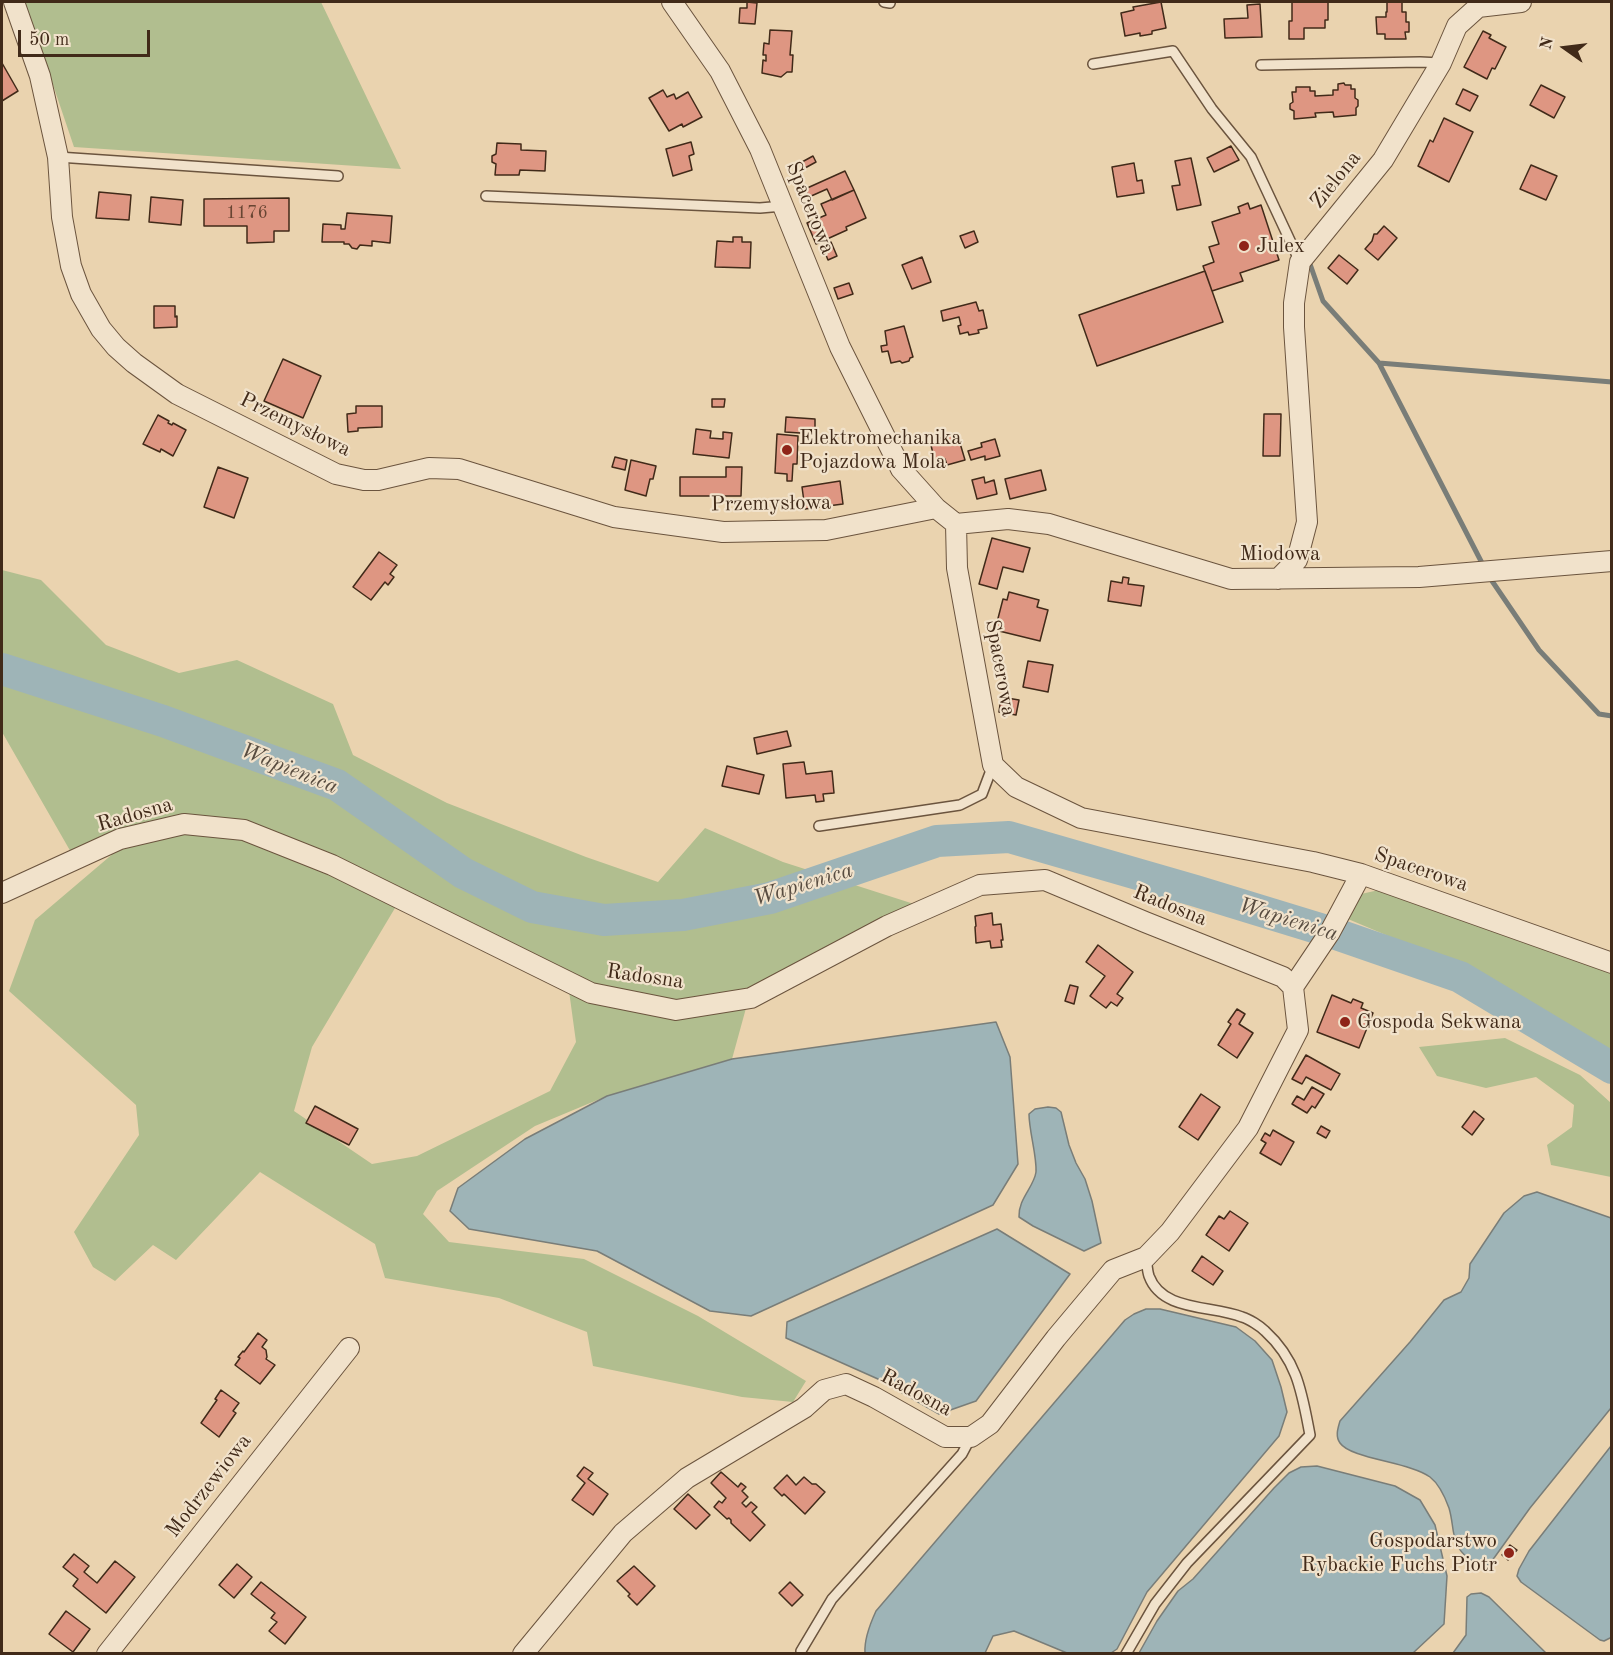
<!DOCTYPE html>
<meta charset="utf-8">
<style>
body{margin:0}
#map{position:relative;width:1613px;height:1655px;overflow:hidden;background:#ead3af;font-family:"Old Standard TT",serif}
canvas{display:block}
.frame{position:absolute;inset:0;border:3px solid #412a19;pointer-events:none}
.north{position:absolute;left:1535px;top:18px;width:60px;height:60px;-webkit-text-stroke:4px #f1e2cb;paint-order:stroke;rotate:284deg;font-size:16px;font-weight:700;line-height:24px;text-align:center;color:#412a19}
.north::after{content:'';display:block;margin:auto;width:21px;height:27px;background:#412a19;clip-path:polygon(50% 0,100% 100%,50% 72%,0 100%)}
.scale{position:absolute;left:18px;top:30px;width:132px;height:27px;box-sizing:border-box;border:3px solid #412a19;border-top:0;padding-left:8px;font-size:18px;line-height:21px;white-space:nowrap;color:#412a19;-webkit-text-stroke:4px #f1e2cb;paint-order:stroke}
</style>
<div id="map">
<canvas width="1613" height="1655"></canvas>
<div class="frame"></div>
<div class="north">N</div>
<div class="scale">50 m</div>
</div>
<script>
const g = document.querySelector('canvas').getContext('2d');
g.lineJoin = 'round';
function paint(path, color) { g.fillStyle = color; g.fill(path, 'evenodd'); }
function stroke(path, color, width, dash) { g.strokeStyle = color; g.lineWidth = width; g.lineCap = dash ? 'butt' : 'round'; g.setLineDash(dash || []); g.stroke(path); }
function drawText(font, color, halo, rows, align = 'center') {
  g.font = font + ' "Old Standard TT",serif'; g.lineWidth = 4.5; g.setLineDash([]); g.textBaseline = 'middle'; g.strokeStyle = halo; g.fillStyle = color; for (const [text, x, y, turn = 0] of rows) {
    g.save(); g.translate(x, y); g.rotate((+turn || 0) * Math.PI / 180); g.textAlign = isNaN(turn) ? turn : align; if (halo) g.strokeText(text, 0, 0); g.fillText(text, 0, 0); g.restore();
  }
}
paint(new Path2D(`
 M25,2h296l80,167 -327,-22z
 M2,570l39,10 65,65 73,28 58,-13 96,44 20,51 94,48 139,54 72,25 47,-54 78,34 131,42 -163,86 -19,69 -125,37 -72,30 -98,65 -14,23 26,28 135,17 114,57 108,65 -13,21 -51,-5 -149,-31 -6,-34 -88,-34 -114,-20 -10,-34 -115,-72 -84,88 -23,-15 -38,36 -22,-14 -19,-35 65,-97 -3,-30 -127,-114 26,-71 87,-74 63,-16 59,6 154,67 -86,144 -18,64 78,53 45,-8 133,-65 26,-49 -10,-73 -231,-108 -151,-42 -112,35 -70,-122z
 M1388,888l223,81v84l-128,-77 -135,-57 13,-25z
 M1505,1038l75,37 31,28v74l-60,-12 -4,-20 25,-18 2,-22 -38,-28 -50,11 -49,-12 -18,-29z`), '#b1be8f');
const water = new Path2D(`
 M996,1022l14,35 8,107 -25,41 -242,111 -41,-5 -113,-60 -128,-22 -19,-18 8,-23 67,-49 82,-43 125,-37z
 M1048,1107l8,1 5,4 8,33 7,18 9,16 7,22 9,42 -17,8 -51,-25 -14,-9c-1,-18 15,-30 17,-45 1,-16 -7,-41 -7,-58l6,-5z
 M1537,1192l74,26v190l-81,100 -41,57c-9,0 -13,-1 -21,-7 -18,-14 -13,-30 -19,-50 -4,-11 -10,-24 -19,-31 -20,-15 -79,-18 -90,-34 -5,-7 -2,-15 0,-22l70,-79 34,-42 17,-8 8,-14 1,-14 34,-51 20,-17z
 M997,1229l73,45 -94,127 -37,13 -61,-35 -92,-41 1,-16z
 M1146,1309h14l76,18 19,14 17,19 9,27 6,25 -8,24 -132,156 -30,57 -6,4h-44l-53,-22 -21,5 -8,17h-120c-1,-14 5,-29 11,-42l249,-291 9,-6z
 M1611,1446l1,191 -8,4 -4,-1 -79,-58 -4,-6 2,-7 10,-18z
 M1317,1466l78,20 25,14 15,25 12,51 -3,48 -31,29h-274l18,-32 21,-30 15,-12 81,-91 15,-15 12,-6z
 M1481,1593l8,4 57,56h-93l13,-18 1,-38 4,-3z`);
paint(water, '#9eb4b7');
stroke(water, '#797d78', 1.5);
stroke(new Path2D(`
 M1310,264l13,37 56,62 104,202
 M1379,363l233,19
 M1490,578l49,72 60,64 13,2`), '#797d78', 5);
stroke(new Path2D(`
 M2,669l161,52 174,64 126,88 69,34 72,13 79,-5 87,-17 167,-57 72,-4 187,54 134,41 130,45 152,91`), '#9eb4b7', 32);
const building = new Path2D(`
 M747,2l10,1 -2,21 -16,-1 1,-15h7z
 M1161,2l5,26 -14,3v3l-12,2v-3l-15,3 -4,-23 13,-3 -1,-3z
 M1292,2h36v18h-3v8h-21v11h-15v-18h3z
 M1387,2h15v10h4v10h3v10h-4l1,7h-21v-5h-8l-1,-17h10v-5h1z
 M1260,4l2,33 -37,1 -1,-19 24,-1 -1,-13z
 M770,30l22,1 -2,24h3l-1,17h-5l-6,5 -19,-4 1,-13 3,1v-6h-3l1,-12 5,1z
 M1483,31l8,4 -2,3 17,9 -11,22 -3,-1 -5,11 -23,-12z
 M2,63l16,28 -16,10z
 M1344,83l1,2h6v4h4v9l3,2v6l-2,2v7l-22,2 -1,-5 -18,1 1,4 -22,2v-8l-4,-2v-5l3,-2 -1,-10h4v-5h14v4h5v5l18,-1v-5h5v-6z
 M1541,85l24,12 -11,21 -24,-13z
 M1463,89l15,7 -8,15 -14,-7z
 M663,90l4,7 7,-3 2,5 12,-7 14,25 -19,10 -1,-3 -13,7 -20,-33z
 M1444,118l29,14 -24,50 -31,-16 12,-26 3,2z
 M691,142l3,12 -5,2 3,14 -19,6 -7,-27z
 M497,143l24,1v6l25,1 -1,20 -25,-1 -1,5h-24l1,-11 -4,-2v-6l4,-2z
 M1231,146l8,14 -25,12 -7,-14z
 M813,156l3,6 -11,6 -3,-6z
 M1191,158l10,47 -24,5 -5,-24 8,-1 -5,-24z
 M1134,163l3,18 5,-1 2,13 -27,4 -5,-30z
 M1531,165l26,11 -11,24 -26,-11z
 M845,171l9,19 -22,10 -5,-11 -18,8 -4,-8z
 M854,190l12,28 -20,9 1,3 -31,14 -9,-21 19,-8 -5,-11z
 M99,192l32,3 -2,25 -33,-2z
 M151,197l32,3 -2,25 -32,-3z
 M289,198v33h-15v11l-27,1v-17h-43v-27z
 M1248,203l2,6 11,-4 18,55 -39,13 3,8 -31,10 -9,-25 11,-4 -5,-15 10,-3 -7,-22 28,-9 -2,-6z
 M347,213l45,3 -2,27 -18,-2v5l-12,-1 -3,4 -5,-1 -3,-4h-5v-2h-22l1,-18 18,1v4h4z
 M1384,226l13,12 -19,22 -13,-11 7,-8 2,-7h3z
 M974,231l4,11 -13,6 -5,-12z
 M733,237h9v5h9l-1,26 -35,-1 2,-26 16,1z
 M831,242l6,14 -9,4 -6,-15z
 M1339,255l19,15 -11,14 -19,-16z
 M922,257l9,25 -19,7 -10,-24z
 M1205,271l18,51 -126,44 -18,-51z
 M849,283l4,11 -15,5 -4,-11z
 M976,302l3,9 4,-1 4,18 -9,2 1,3 -10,2 -1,-3 -8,2 -2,-8 3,-1 -2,-8 -16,4 -2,-10z
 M154,306h21v11l2,-1v11l-23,1z
 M904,326l9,31 -3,1 -1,3 -7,2 -2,-2 -9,2 -3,-12 -6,1 -1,-6 6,-1 -2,-14z
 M283,359l38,17 -18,42 -39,-17z
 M712,399h13l-1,8h-12z
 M356,406h26v21l-24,1v3l-10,1 -1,-18 9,-1z
 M1264,414h17l-1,42h-17z
 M158,415l11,6 -1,2 4,2 1,-2 13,7 -13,26 -12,-7 -1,3 -17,-8z
 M786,417l29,2v15l-30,-2z
 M696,429l15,2 -1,7 13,1v-7l9,1 -3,25 -36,-4z
 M957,433l8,27 -18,5 -2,-6 -10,3 -5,-21z
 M777,434l21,2 -1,28h-4l-1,17h-5v-7l-12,-1z
 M995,439l5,17 -15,4v-4l-14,4 -3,-9 14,-4 -1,-4z
 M615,457l12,3 -2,10 -13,-3z
 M631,460l25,6 -3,13h-3l-4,17 -21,-6z
 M218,467l30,11 -14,40 -30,-11z
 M726,467h16l-1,29h-61v-19h46z
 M1041,470l5,20 -36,9 -5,-20z
 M984,477l1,6 9,-3 3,14 -20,5 -5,-19z
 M840,481l3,23 -38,5 -3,-22z
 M992,538l38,10 -7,24 -20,-5 -6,22 -18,-5z
 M379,552l18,13 -7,9 4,3 -6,8 -3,-3 -14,18 -18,-13z
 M1123,577l6,1 -1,6 16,2 -3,20 -33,-5 3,-20 11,2z
 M1009,592l30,8 -2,7 11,3 -8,31 -45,-11 8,-31 4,1z
 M1028,661l25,4 -5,27 -25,-5z
 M1001,697l18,3 -3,15 -17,-3z
 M787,731l4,15 -34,8 -3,-16z
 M804,762l2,12 26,-3 2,22 -11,1 1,7 -8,1 -1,-7 -29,3 -3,-34z
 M727,766l37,9 -5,19 -37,-8z
 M992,913l1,12 8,-1 2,16h-2l1,7 -11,1 -1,-7 -14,2 -1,-16 1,-1 -1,-10z
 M1098,945l35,27 -16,22 6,4 -6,8 -6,-4 -5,6 -16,-12 15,-20 -19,-14z
 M1070,985l8,2 -4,17 -9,-3z
 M1332,995l19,8 2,-4 10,4 -2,5 12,5 -14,35 -42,-16z
 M1237,1009l8,5 -6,10 14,9 -16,25 -19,-13 13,-21 -3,-2z
 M1306,1055l34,19 -9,16 -25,-13 -4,7 -10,-5z
 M1312,1087l12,7 -9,14 -3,-2 -5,7 -15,-9 5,-8 7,4z
 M1201,1094l19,13 -22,33 -19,-13z
 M315,1106l43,23 -9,16 -43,-22z
 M1474,1111l10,8 -12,16 -10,-8z
 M1321,1126l9,5 -4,7 -9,-5z
 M1273,1130l21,12 -13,23 -21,-12 6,-10 -5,-3 4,-7 5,3z
 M1230,1211l18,12 -19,28 -23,-16 13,-19 5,3z
 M1202,1256l21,15 -10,14 -21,-14z
 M258,1333l9,7 -5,7 4,3 1,7 -1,2 9,6 -15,19 -25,-19 5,-7 -2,-1 5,-6 1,1z
 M221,1390l18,13 -6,8 3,2 -17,24 -18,-14 16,-23 -2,-1z
 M584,1467l9,6 -5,6 20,15 -15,21 -21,-15 13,-17 -8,-7z
 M721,1472l17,15 3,-4 5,4 -4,4 6,6 -6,6 4,4 5,-5 6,5 -5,5 13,13 -15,16 -19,-18v-3l-2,-2 -2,1 -13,-12 5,-6 3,2 4,-5 -15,-15z
 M787,1475l9,10 8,-8 8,7h4l9,8 -20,22 -21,-20 -2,2 -8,-8z
 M688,1494l22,21 -14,14 -22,-20z
 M1510,1545l7,5 -9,10 -6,-5z
 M74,1554l15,12 -5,6 13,11 18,-22 20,16 -29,36 -33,-27 5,-7 -15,-12z
 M237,1564l15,13 -18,21 -15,-13z
 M634,1566l21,20 -18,19 -9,-9 2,-2 -13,-13z
 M261,1582l45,35 -21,27 -16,-13 8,-9 -6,-4 4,-5 -24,-19z
 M790,1582l13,13 -11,11 -13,-13z
 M66,1611l24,18 -17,23 -24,-18z`);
paint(building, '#de9682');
stroke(building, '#412a19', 1.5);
const lane = new Path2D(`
 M884,2l6,1
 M1093,64l80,-13 39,58 39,48 49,105
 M1261,65l159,-3 21,1
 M58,157l280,19
 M486,196l274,12 23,-2
 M819,826l141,-21 22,-11 11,-29
 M801,1651l31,-52 130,-145 9,-17
 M1126,1654l29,-50 32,-41 123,-128c-8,-41 -12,-74 -45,-104 -5,-5 -16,-12 -23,-14 -30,-12 -80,-5 -93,-41 -2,-6 -2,-13 -3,-19`);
const street = new Path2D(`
 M14,2l26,74 18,81 4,60 9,49 10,28 20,35 15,18 18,16 43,31 159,80 28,6h14l51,-12 30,1 155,48 109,15 103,-2 110,-22
 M672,2l48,69 40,78 80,198 61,122 35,39 20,16 1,44 36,197 23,22 65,31 232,44 48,12 251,89
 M956,524l52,-5 41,5 182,55 188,-2 193,-16
 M1278,579l19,-19 10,-38 -13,-195v-24l6,-41 83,-102 58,-97 16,-37 21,-19 43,-5
 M2,893l118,-54 64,-15 60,6 88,35 259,128 85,17 75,-12 136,-72 93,-41 65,-5 100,42 138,55 10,10 5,43 -50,98 -78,104 -24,25 -33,13 -57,68 -66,86 -19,13h-26l-71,-40 -28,-13 -22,6 -20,18 -117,70 -64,55 -100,121
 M1293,987l37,-55 31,-58
 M107,1654l242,-306`);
stroke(lane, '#6b543e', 12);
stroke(street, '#6b543e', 22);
stroke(lane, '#f1e2cb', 9);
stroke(street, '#f1e2cb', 20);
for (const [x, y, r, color] of [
 [1244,246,6,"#8f2418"],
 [787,450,6,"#8f2418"],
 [1345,1022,6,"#8f2418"],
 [1509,1553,6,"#8f2418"]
]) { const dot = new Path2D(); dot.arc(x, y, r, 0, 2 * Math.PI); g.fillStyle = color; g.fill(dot); stroke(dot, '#f1e2cb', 2); }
drawText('18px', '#684533', null, [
 ["1176",247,213]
]);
drawText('21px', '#412a19', '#f1e2cb', [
 ["Zielona",1336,180,-51],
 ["Spacerowa",810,208,68],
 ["Przemysłowa",295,425,26],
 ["Przemysłowa",771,504,-1],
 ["Miodowa",1280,554],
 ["Spacerowa",1000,668,80],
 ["Radosna",135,815,-16],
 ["Spacerowa",1421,870,19],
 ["Radosna",1170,906,22],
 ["Radosna",645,977,8],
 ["Radosna",916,1393,28],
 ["Modrzewiowa",209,1486,-52]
]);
drawText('21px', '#412a19', '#f1e2cb', [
 ["Julex",1256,246],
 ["Elektromechanika",799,438],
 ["Pojazdowa Mola",799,462],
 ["Gospoda Sekwana",1357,1022],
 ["Gospodarstwo",1497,1541,"right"],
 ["Rybackie Fuchs Piotr",1497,1565,"right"]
], 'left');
drawText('italic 22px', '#584c40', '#f1e2cb', [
 ["Wapienica",289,769,22],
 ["Wapienica",803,885,-17],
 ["Wapienica",1288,920,17]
]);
</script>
